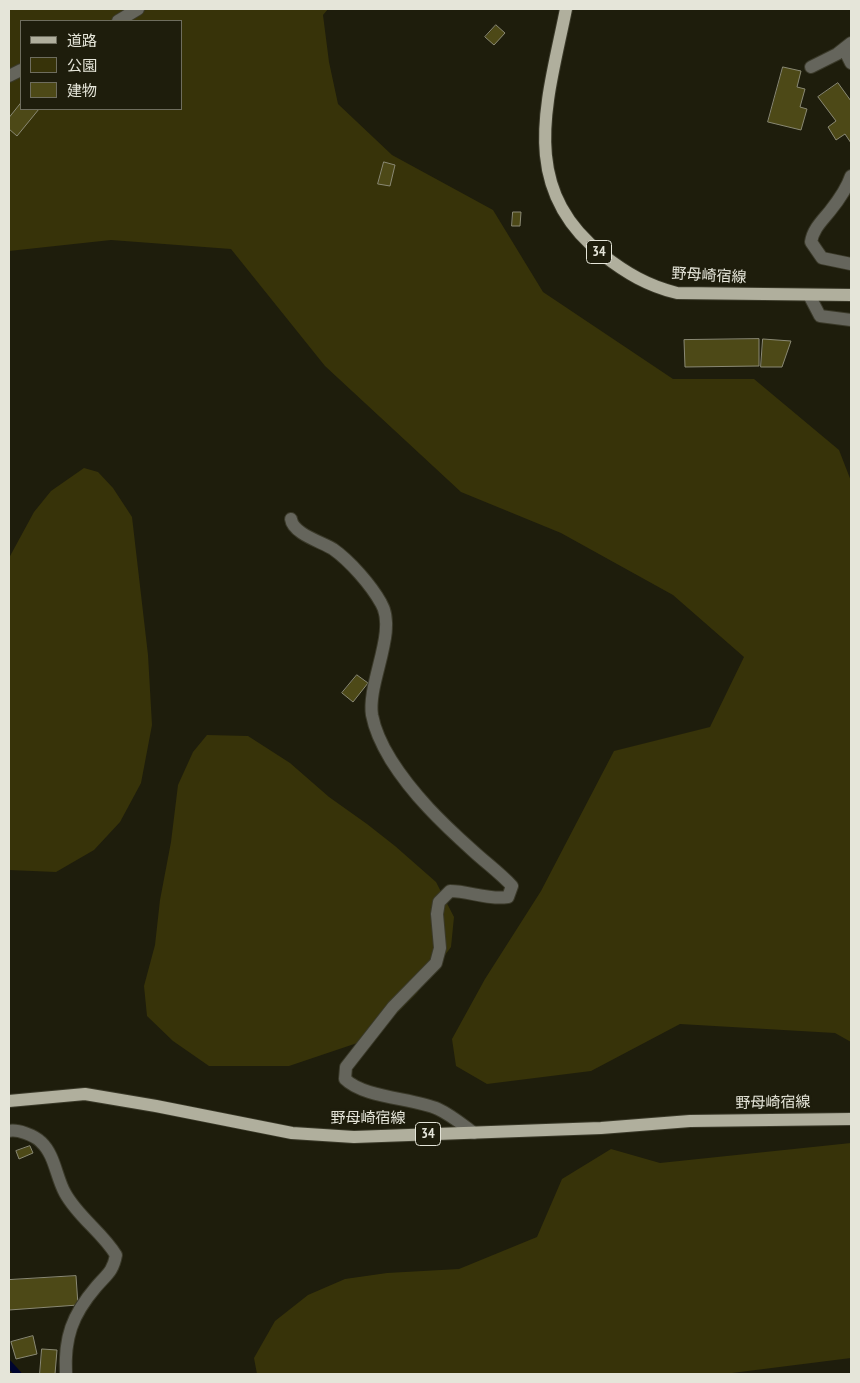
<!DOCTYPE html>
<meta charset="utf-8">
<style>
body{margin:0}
#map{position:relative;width:860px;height:1383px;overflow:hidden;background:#1e1d0c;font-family:"PT Sans Narrow","Noto Sans JP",sans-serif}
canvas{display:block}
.frame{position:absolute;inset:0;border:10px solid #e5e5d9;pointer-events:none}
.legend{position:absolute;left:20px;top:20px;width:162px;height:90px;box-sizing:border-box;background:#1e1d0c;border:1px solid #6e6d5e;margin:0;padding:6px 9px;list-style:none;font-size:15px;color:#e5e5d9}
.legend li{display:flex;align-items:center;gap:10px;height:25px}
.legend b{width:25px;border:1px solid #6e6d5e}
</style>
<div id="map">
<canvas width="860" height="1383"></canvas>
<div class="frame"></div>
<ul class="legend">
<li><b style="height:6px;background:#b0af9d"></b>道路</li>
<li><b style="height:14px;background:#373309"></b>公園</li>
<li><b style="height:14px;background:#4d4917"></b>建物</li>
</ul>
</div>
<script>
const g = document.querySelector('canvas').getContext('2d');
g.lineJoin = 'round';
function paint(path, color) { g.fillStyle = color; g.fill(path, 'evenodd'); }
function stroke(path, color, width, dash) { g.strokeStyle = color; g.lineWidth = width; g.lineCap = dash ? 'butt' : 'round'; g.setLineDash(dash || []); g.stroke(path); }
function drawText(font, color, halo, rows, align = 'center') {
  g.font = font + ' "PT Sans Narrow","Noto Sans JP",sans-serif'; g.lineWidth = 4.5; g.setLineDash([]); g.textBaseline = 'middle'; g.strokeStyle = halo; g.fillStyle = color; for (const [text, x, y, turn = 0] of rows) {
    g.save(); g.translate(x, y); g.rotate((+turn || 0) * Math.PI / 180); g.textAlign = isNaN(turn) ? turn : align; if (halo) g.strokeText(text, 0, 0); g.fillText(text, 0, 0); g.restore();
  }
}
paint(new Path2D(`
 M9,9h319l-5,6 6,47 9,42 54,51 101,55 50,82 130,87h81l85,71 12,31v561l-16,-9 -155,-9 -89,47 -104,13 -31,-18 -4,-27 33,-60 56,-88 73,-140 96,-24 34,-70 -71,-62 -112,-62 -100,-41 -136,-126 -94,-117 -120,-9 -102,11zM21,21h160v88h-160z
 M84,468l14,4 15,16 19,29 16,138 4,70 -11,58 -21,39 -26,28 -38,22 -47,-2v-312l25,-46 17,-21z
 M207,735l41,1 42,27 39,34 38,27 28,22 41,36 18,35 -3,30 -34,46 -45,45 -83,28h-80l-36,-25 -26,-25 -3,-30 11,-41 5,-45 11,-58 7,-57 15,-33z
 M851,1143v215l-127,16h-467l-3,-16 21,-37 33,-26 37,-16 42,-6 72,-4 78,-32 25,-58 49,-30 49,14z`), '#373309');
stroke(new Path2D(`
 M9,1364l9,10`), '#00052f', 7);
const building = new Path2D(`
 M496,25l9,8 -11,12 -9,-8z
 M783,67l18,4 -4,16 8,2 -5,18 7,2 -6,21 -33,-8z
 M838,83l13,18v42l-6,-9 -9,6 -8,-13 8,-6 -18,-24z
 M21,103v6h18l-22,27 -8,-7v-11z
 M384,162l11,3 -5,21 -12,-2z
 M513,212h8l-1,14h-8z
 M759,339v27l-74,1 -1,-27z
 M763,339l28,2 -9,26h-21z
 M357,675l11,8 -15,19 -11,-9z
 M30,1146l3,7 -14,6 -3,-8z
 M76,1276l2,29 -69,5v-30z
 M33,1336l4,18 -21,5 -5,-17z
 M42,1349l15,1 -2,24h-15z`);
paint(building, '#4d4917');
stroke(building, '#8a8974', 1);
const minor = new Path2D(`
 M118,21l20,-12
 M844,49l7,14
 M811,67l26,-13 14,-11
 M9,76l12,-6
 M851,176c-4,12 -13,25 -21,35 -8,10 -17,18 -19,31l11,16 29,6
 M809,295l11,21 31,4
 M291,519c2,15 31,23 42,30 17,12 38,36 48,54 17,28 -14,80 -9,112 3,16 11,32 19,45 22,35 51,63 81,90 14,13 28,23 40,36l-4,11c-20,3 -39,-6 -58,-6l-11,11 -2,12 3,34 -4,15 -43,44 -47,60 -1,12c19,19 68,19 93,30 13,6 25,16 36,24
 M9,1131c8,-2 25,4 32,11 14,13 15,35 24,51 13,24 37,39 51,62 -3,17 -10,20 -20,32 -24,28 -32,51 -30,87`);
const major = new Path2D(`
 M566,9c-18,91 -50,178 37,246 23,18 45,31 74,38l174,2
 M9,1101l76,-7 71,12 136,27 62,4 247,-9 89,-7 161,-2`);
stroke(minor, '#3a3929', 14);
stroke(major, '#3a3929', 14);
stroke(minor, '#65655c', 12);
stroke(major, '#b0af9d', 12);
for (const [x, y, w] of [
 [599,252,25],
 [428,1134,25]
]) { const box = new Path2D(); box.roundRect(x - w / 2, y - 11.5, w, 23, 4); g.fillStyle = '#1e1d0c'; g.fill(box); stroke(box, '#e5e5d9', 1); }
drawText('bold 14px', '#e5e5d9', null, [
 ["34",599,252],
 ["34",428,1134]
]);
drawText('15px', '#e5e5d9', '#1e1d0c', [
 ["野母崎宿線",709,276,3],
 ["野母崎宿線",773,1103,-1],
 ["野母崎宿線",368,1119]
]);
</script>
